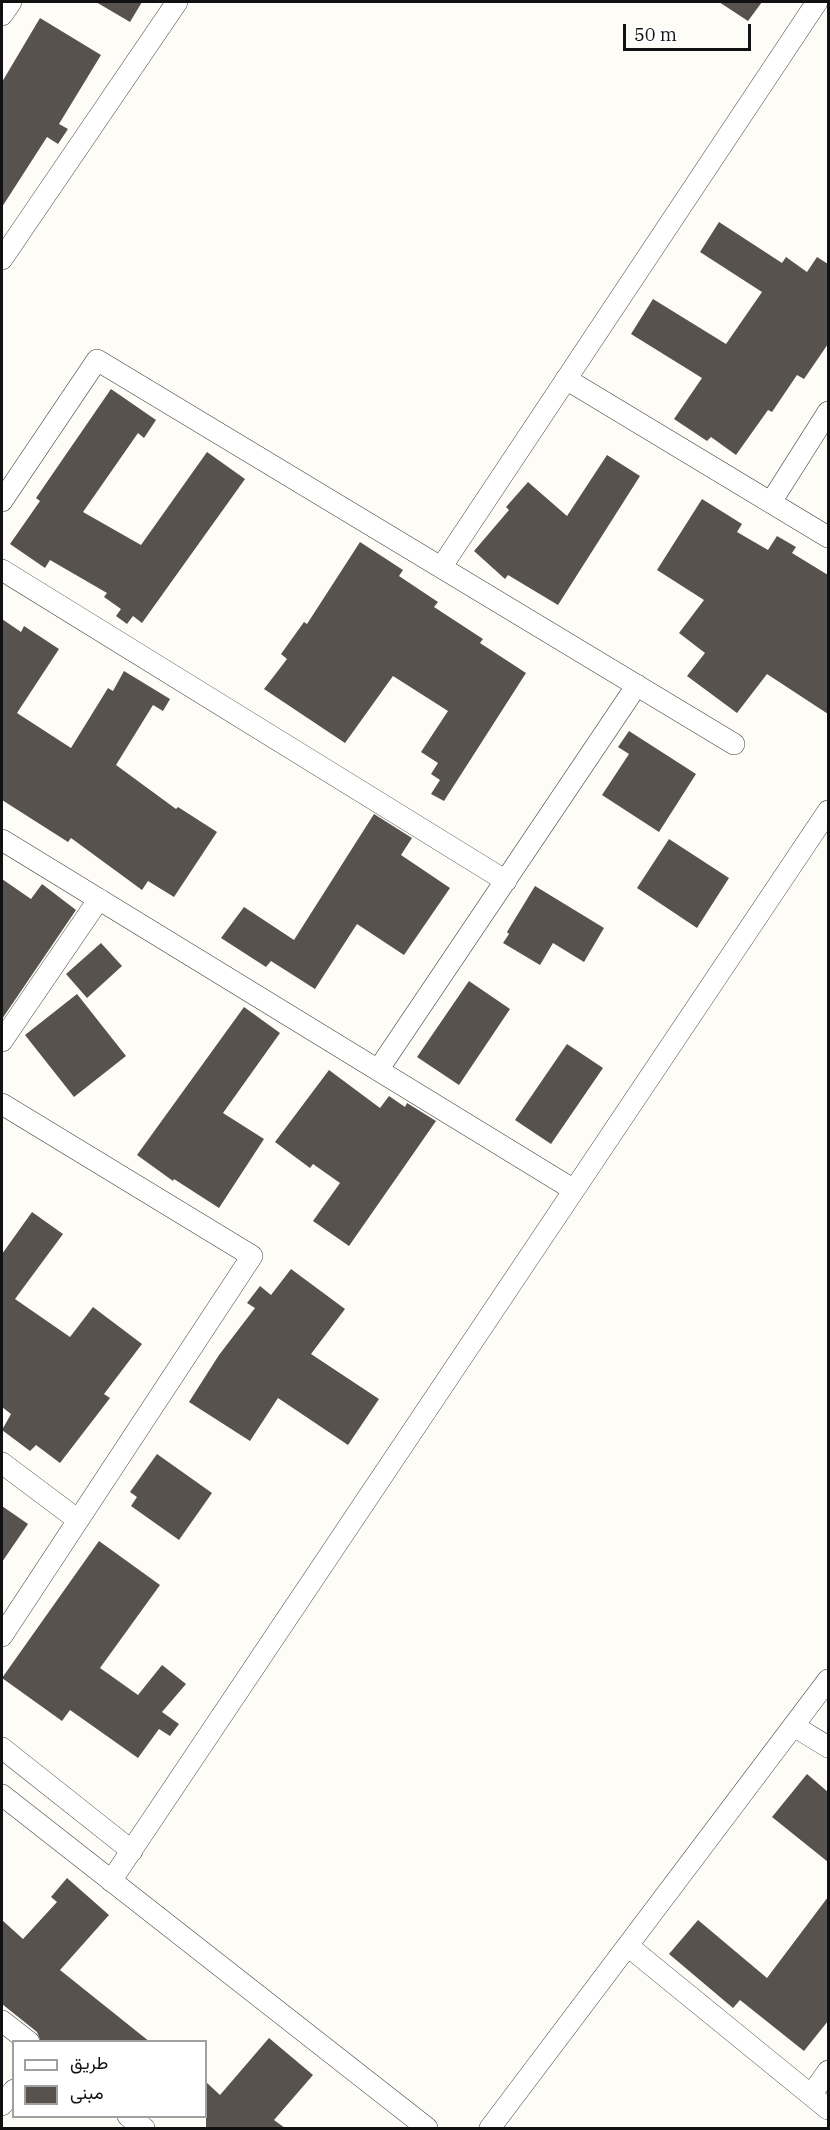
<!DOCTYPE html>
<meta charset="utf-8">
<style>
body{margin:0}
#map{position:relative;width:830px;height:2130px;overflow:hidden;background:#fefcf6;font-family:"IBM Plex Serif",Vazirmatn,serif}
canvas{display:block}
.frame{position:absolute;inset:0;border:3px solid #111;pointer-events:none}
.legend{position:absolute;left:12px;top:2040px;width:195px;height:78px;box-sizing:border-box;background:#fff;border:2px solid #a0a0a0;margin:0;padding:8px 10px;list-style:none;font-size:18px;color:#111}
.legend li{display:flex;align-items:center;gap:12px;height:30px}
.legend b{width:30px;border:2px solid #a0a0a0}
.scale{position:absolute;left:623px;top:24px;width:128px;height:27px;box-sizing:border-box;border:3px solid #111;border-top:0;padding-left:8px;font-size:18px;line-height:21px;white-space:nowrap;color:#111;-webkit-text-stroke:4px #fff;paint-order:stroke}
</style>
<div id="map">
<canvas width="830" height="2130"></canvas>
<div class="frame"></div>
<ul class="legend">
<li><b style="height:8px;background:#fff"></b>طريق</li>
<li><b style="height:16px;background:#58524e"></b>مبنى</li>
</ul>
<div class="scale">50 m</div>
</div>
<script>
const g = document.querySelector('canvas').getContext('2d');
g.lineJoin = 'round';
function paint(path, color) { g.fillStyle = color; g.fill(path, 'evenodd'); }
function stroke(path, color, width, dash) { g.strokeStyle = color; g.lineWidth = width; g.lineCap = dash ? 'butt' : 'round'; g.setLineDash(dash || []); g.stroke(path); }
paint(new Path2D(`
 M96,2h46l-12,20z
 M719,2h43l-14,19z
 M40,18l61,37 -42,69 9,5 -10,15 -11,-7 -45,70v-125z
 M719,222l63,41 4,-6 21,15 10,-15 11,7v80l-24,35 -7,-4 -25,37 -4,-2 -32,45 -25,-18 -4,4 -33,-22 28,-41 -71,-44 22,-35 73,45 36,-52 -62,-40z
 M111,389l45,31 -12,18 -6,-5 -55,79 58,33 66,-93 38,27 -103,144 -9,-7 -6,8 -11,-8 5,-7 -17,-12 3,-4 -57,-33 -5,8 -35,-24 30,-43 -4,-3z
 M607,455l33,21 -82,129 -50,-30 -3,4 -31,-28 35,-41 -3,-3 22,-25 39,34z
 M702,499l40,25 -5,8 31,18 9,-14 19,11 -4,6 36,22v139l-61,-40 -30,39 -50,-37 18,-23 -26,-20 25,-33 -47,-30z
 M360,542l43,28 -4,6 39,26 -4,5 49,32 -3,4 46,30 -82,128 -13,-7 9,-14 -9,-6 7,-11 -17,-11 27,-41 -55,-35 -48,67 -81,-54 23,-30 -6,-5 23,-32 3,2z
 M2,619l19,13 3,-6 35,23 -42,64 54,35 37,-60 5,3 11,-20 46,28 -7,12 -10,-6 -37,60 60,44 2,-2 39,25 -43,65 -26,-16 -6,9 -71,-52 -3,4 -66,-42z
 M629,731l67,43 -37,58 -57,-37 27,-41 -11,-7z
 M374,814l38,24 -11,17 49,33 -46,67 -47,-31 -42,65 -44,-28 -5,6 -45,-29 23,-31 50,33z
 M669,839l60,39 -32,50 -60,-40z
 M2,879l29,20 11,-15 34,26 -74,109z
 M535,886l69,42 -20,34 -31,-19 -13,22 -37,-22 6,-9 -2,-2z
 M101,943l21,23 -35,32 -21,-24z
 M469,981l41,28 -51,76 -42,-28z
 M77,994l49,62 -52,41 -49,-62z
 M244,1007l36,26 -57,80 41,26 -45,69 -45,-29 -1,2 -36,-26z
 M567,1044l36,24 -52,76 -36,-24z
 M329,1070l51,38 9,-12 16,11 2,-4 29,18 -87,125 -36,-25 27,-38 -27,-19 -3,4 -35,-26z
 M32,1212l31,22 -48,65 55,38 23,-30 49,37 -38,50 6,4 -50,65 -24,-18 -6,6 -28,-21 9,-16 -9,-7v-153z
 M291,1269l54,40 -34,45 68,45 -31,46 -70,-47 -28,43 -61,-39 30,-47 36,-47 -8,-5 13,-17 11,9z
 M157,1454l55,39 -33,47 -48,-34 6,-9 -7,-5z
 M2,1506l26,18 -26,38z
 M99,1541l61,44 -60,83 38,27 24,-30 24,19 -24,28 17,12 -9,12 -11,-7 -21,29 -68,-48 -8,11 -60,-43z
 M807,1774l21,18v70l-56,-45z
 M67,1878l42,37 -49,55 90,72h-109l-4,-10 -35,-28v-84l21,19 34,-37 -6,-5z
 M828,1897v124l-24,30 -64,-51 -7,8 -64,-54 29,-34 69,58z
 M269,2038l44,37 -39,45 11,8h-79v-46l14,13z`), '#58524e');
const minor = new Path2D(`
 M2,15l9,-13
 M2,259l175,-257
 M566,379l262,158
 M2,501l95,-141 637,384
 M771,502l57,-90
 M442,566l375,-564
 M2,570l504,311
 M2,840l572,350
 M2,1041l97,-142
 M378,1070l259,-385
 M2,1104l250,152 -250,380
 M2,1463l76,57
 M794,1726l34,21
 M2,1748l130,103
 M2,1795l425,333
 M111,1881l717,-1070
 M628,1946l200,163
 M2,2021l27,21
 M811,2095l17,-24
 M2,2105l12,-15
 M128,2116l16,12
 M490,2128l338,-448`);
stroke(minor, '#444', 22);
stroke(minor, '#fff', 21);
</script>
